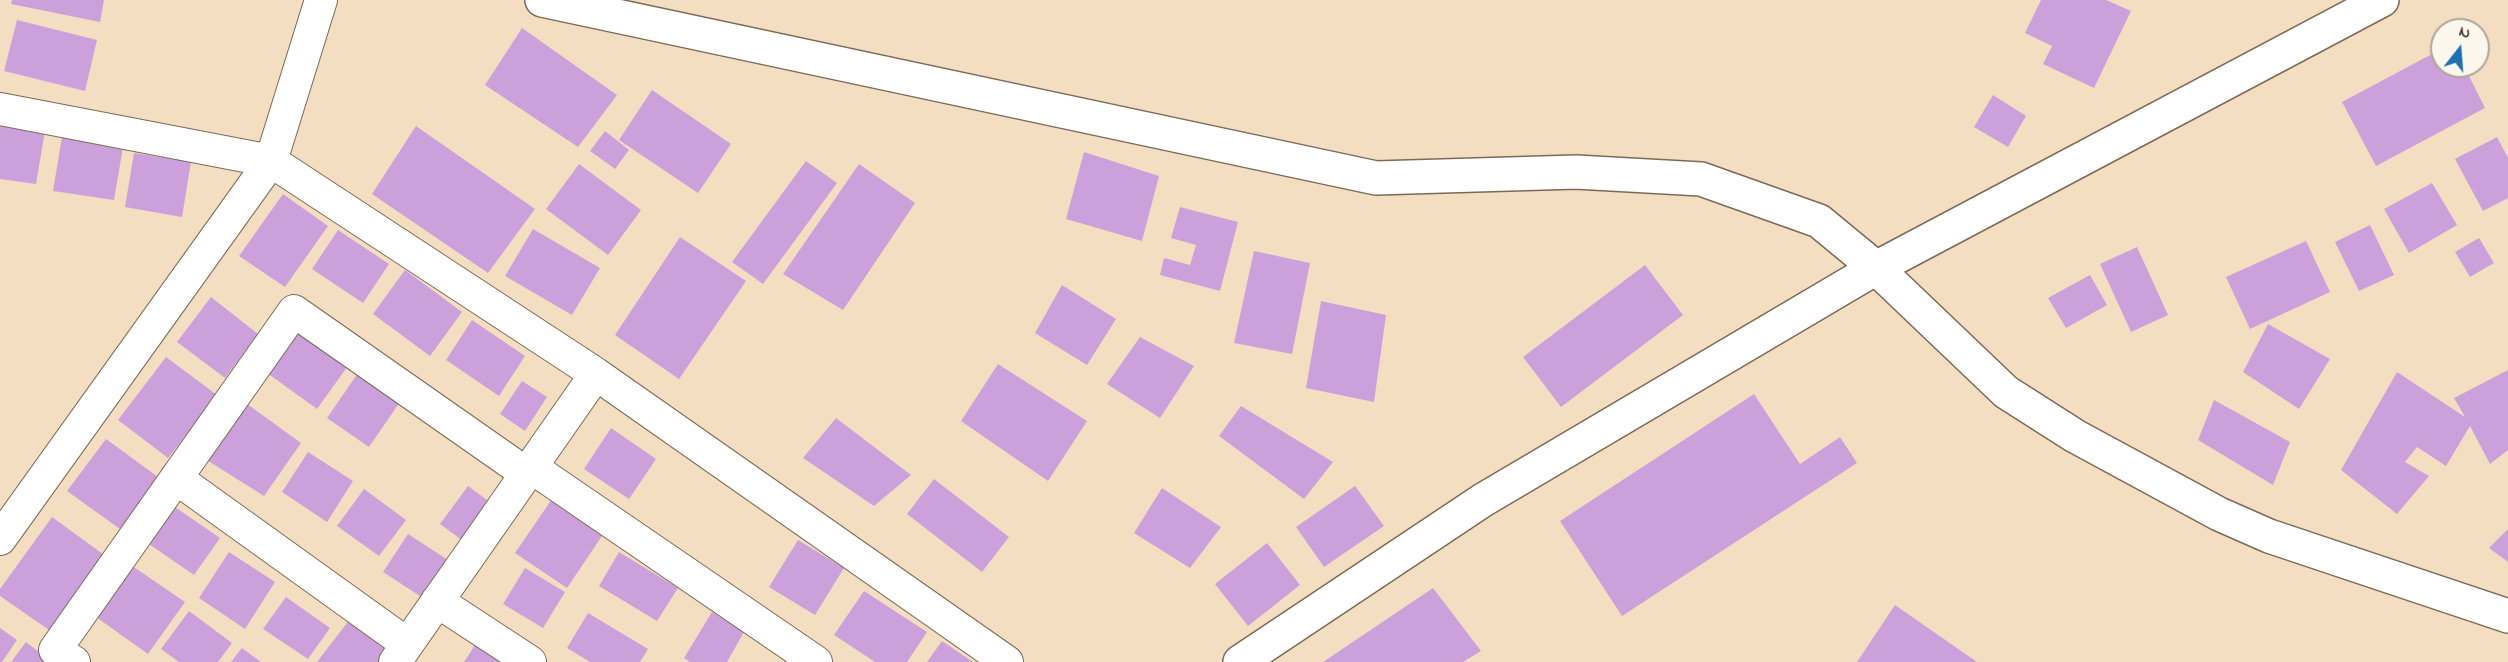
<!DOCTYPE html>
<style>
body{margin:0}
#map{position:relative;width:2508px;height:662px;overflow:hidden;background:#f4dec1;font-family:"Indie Flower",sans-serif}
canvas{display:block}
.north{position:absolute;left:2430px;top:18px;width:60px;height:60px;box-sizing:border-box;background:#fbf7ec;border:2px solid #aea59a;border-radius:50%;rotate:17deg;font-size:16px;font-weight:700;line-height:24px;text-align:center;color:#3b2a1e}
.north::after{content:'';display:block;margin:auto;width:21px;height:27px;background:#1f6fb2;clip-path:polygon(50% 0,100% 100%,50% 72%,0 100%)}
</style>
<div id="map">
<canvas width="2508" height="662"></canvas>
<div class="north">N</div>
</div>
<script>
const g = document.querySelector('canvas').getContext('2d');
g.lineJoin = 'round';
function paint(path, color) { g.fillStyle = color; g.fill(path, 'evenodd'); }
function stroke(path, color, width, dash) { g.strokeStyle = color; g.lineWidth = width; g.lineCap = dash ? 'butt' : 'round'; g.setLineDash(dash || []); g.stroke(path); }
paint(new Path2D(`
 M12,0h92l-4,22 -89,-18z
 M2041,0h65l25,11 -37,77 -51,-24 9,-18 -27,-13z
 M17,20l80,20 -12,51 -81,-20z
 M522,28l95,67 -39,52 -93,-62z
 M2432,54l8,14 24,-2 21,42 -109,58 -34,-64z
 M652,90l79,54 -33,49 -79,-53z
 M1993,95l33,21 -18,31 -34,-20z
 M0,124l45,7 -9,53 -36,-5z
 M416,126l119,83 -47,64 -116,-79z
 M605,131l24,19 -14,19 -25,-18z
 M62,137l61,10 -9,53 -61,-9z
 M2497,137l11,21v40l-25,13 -28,-52z
 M1084,152l75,24 -17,65 -76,-22z
 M134,153l57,9 -9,55 -57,-10z
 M806,161l31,22 -74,101 -31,-22z
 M579,164l62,46 -33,45 -62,-46z
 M859,164l56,39 -72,107 -60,-36z
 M2432,183l25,42 -48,28 -25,-44z
 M283,194l45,32 -43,61 -46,-31z
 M1180,207l58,15 -18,69 -60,-16 4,-17 26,7 6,-20 -25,-7z
 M2370,225l24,50 -35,16 -24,-49z
 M533,229l67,39 -28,47 -67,-39z
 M338,230l51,34 -26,39 -51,-34z
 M680,237l66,44 -67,98 -64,-44z
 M2479,238l15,25 -24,14 -15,-25z
 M2306,241l24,51 -80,37 -24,-52z
 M2137,247l31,68 -37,17 -31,-68z
 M1254,251l56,12 -18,91 -58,-11z
 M1645,265l38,50 -122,92 -38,-50z
 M405,270l57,42 -32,44 -57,-42z
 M2090,275l17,30 -41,23 -18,-30z
 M1062,285l54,34 -29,46 -52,-32z
 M211,297l47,37 -33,44 -48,-36z
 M1321,301l65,14 -12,87 -68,-14z
 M472,320l53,36 -26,40 -53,-36z
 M2268,324l62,35 -31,50 -56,-37z
 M295,325l55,38 -33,46 -54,-39z
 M1140,337l54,29 -34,52 -53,-34z
 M166,357l51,38 -49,63 -50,-38z
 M998,364l89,57 -39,60 -87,-60z
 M2508,370v80l-18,14 -20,-38 -24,40 -29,-19 -12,15 24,14 -32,38 -56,-44 56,-98 68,45 -11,-19z
 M358,373l42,29 -31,45 -42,-29z
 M522,381l25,16 -22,34 -25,-17z
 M1754,394l46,70 40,-27 17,26 -235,153 -62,-95z
 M2214,400l76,42 -17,43 -75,-45z
 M243,401l58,42 -37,53 -62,-39z
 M1241,406l92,56 -29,37 -85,-63z
 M836,418l75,57 -37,31 -71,-48z
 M611,428l45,31 -27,40 -45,-30z
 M106,439l52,38 -38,52 -53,-38z
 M308,452l45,29 -26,41 -45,-30z
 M934,479l75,58 -27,35 -75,-58z
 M468,486l30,22 -28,38 -30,-22z
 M1355,486l29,40 -60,41 -28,-40z
 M1162,488l59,39 -31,41 -56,-35z
 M364,489l42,31 -27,36 -42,-30z
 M552,499l52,34 -37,55 -52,-35z
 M175,507l45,31 -26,37 -45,-31z
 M52,517l55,40 -55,75 -52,-36v-7z
 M2508,529v33l-19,-14z
 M408,534l43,28 -25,38 -43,-28z
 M798,540l46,28 -29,47 -46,-28z
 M1267,543l33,42 -52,41 -33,-42z
 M229,552l46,30 -30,47 -46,-31z
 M619,552l59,36 -21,33 -58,-35z
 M125,561l60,41 -37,52 -59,-42z
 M525,568l40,24 -22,36 -40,-24z
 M1433,588l48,63 -18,11h-140z
 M864,591l63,41 -20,30h-32l-41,-27z
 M286,597l44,31 -22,31 -45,-30z
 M1895,605l82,57h-120z
 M189,611l43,32 -14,19h-39l-18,-13z
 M712,612l32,20 -17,30h-37l-6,-4z
 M588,613l60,36 -8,13h-50l-23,-14z
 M350,619l41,32 -8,11h-66z
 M0,628l17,12 -15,22h-2z
 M479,639l35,23h-50z
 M942,641l31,21h-46z
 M26,642l26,20h-41z
 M242,648l19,14h-30z`), '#cca1db');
const minor = new Path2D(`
 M0,109l271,52 325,213 411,288
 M531,467l285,195
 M176,478l231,166
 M0,539l271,-378 50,-161
 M437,601l93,61
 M74,662l-19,-12 239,-339 233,163
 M395,662l201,-288`);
const tertiary = new Path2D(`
 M542,0l834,178 200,-6 125,7 118,42 57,47 130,124 69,44 144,78 50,22 239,80
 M1240,662l243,-162 393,-232 506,-268`);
stroke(minor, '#7c6957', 34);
stroke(tertiary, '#7c6957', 36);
stroke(minor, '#fff', 32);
stroke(tertiary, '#fff', 33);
</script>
